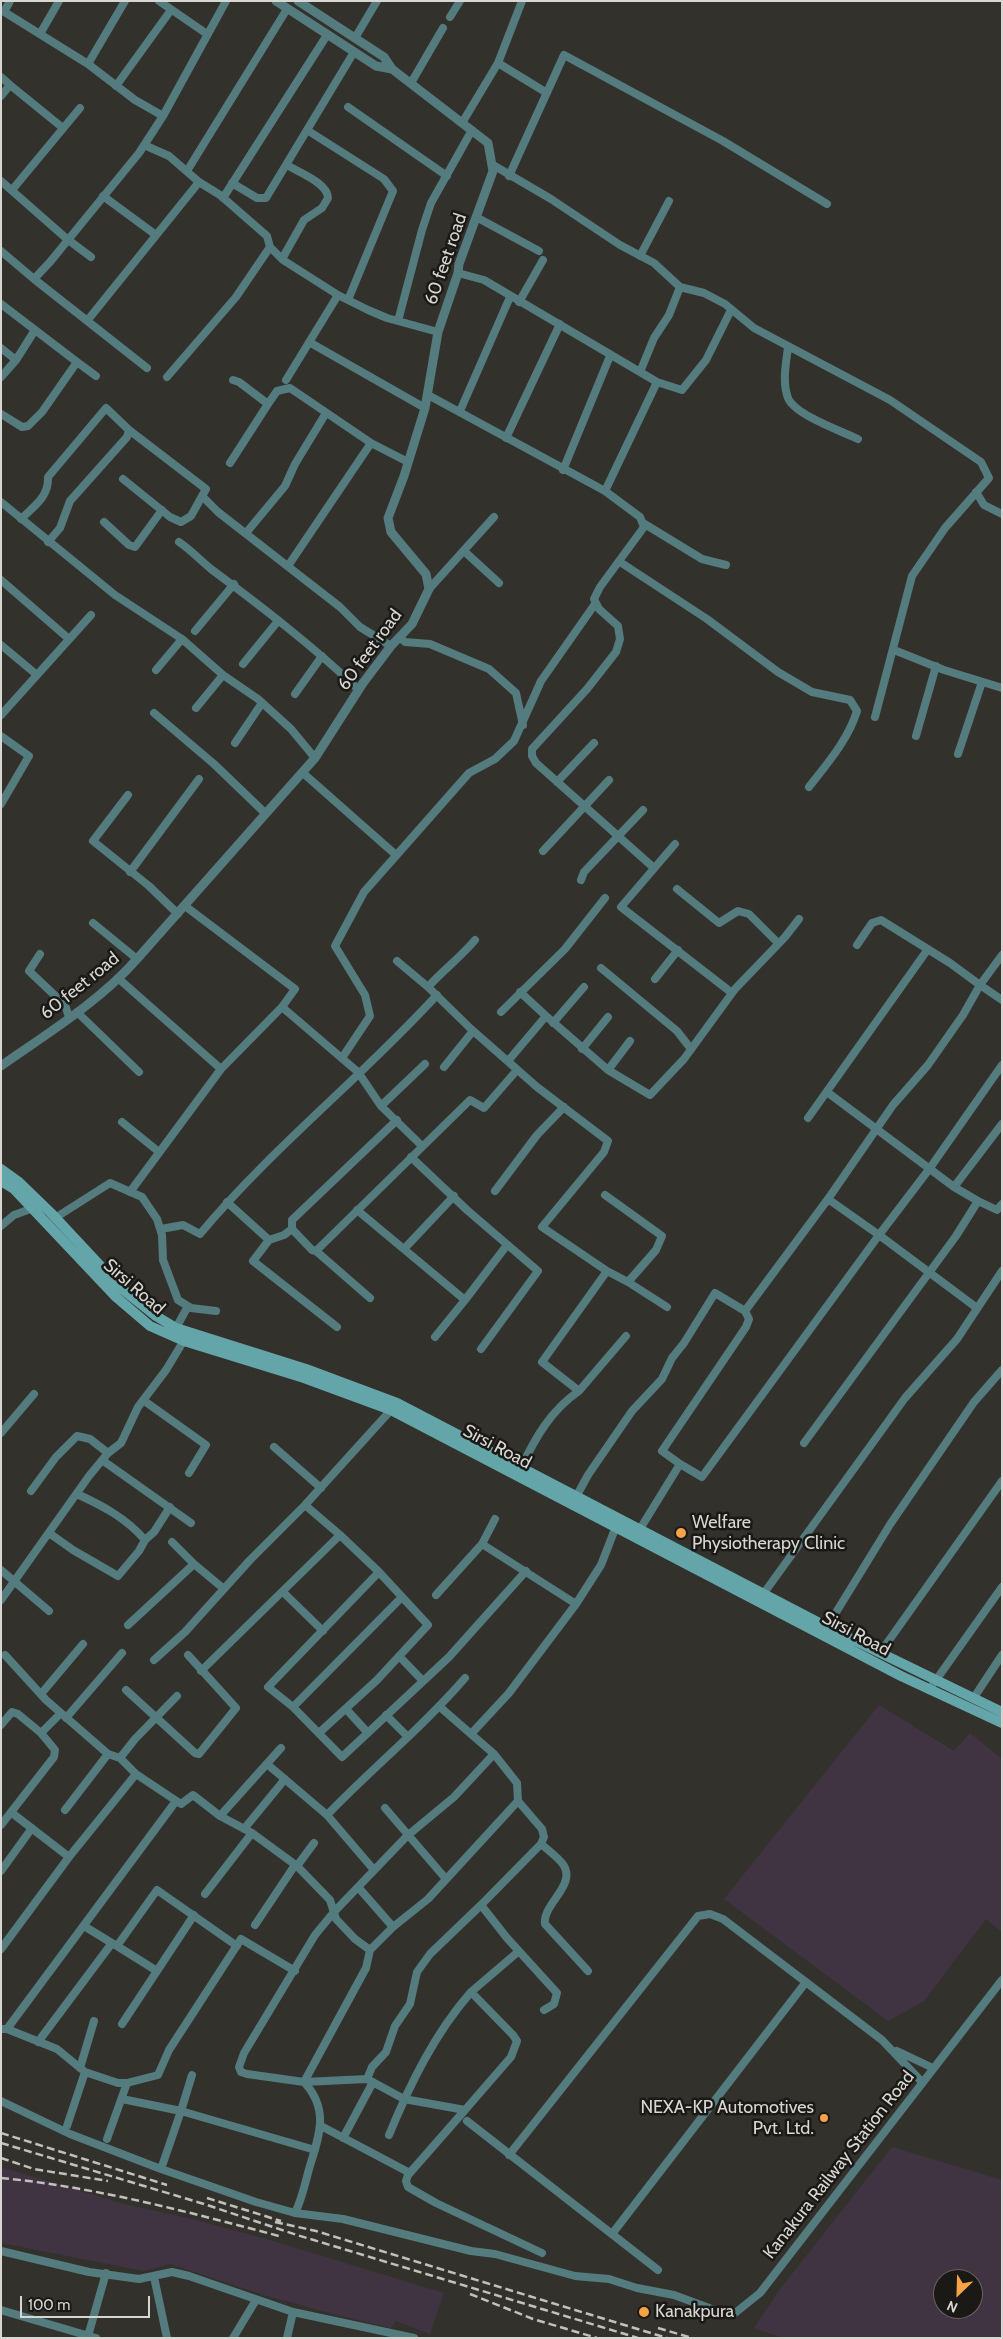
<!DOCTYPE html>
<style>
body{margin:0}
#map{position:relative;width:1003px;height:2339px;overflow:hidden;background:#33312c;font-family:Cabin,sans-serif}
canvas{display:block}
.frame{position:absolute;inset:0;border:2px solid #d7d6d3;pointer-events:none}
.north{position:absolute;left:933px;top:2269px;width:50px;height:50px;box-sizing:border-box;background:#1a1916;border:1px solid #666562;border-radius:50%;rotate:204deg;font-size:14px;font-weight:700;line-height:20px;text-align:center;color:#d7d6d3}
.north::after{content:'';display:block;margin:auto;width:18px;height:22px;background:#f6a247;clip-path:polygon(50% 0,100% 100%,50% 72%,0 100%)}
.scale{position:absolute;left:20px;top:2296px;width:130px;height:22px;box-sizing:border-box;border:2px solid #d7d6d3;border-top:0;padding-left:6px;font-size:15px;line-height:18px;white-space:nowrap;color:#d7d6d3;-webkit-text-stroke:4px #1a1916;paint-order:stroke}
</style>
<div id="map">
<canvas width="1003" height="2339"></canvas>
<div class="frame"></div>
<div class="north">N</div>
<div class="scale">100 m</div>
</div>
<script>
const g = document.querySelector('canvas').getContext('2d');
g.lineJoin = 'round';
function paint(path, color) { g.fillStyle = color; g.fill(path, 'evenodd'); }
function stroke(path, color, width, dash) { g.strokeStyle = color; g.lineWidth = width; g.lineCap = dash ? 'butt' : 'round'; g.setLineDash(dash || []); g.stroke(path); }
function drawText(font, color, halo, rows, align = 'center') {
  g.font = font + ' Cabin,sans-serif'; g.lineWidth = 5; g.setLineDash([]); g.textBaseline = 'middle'; g.strokeStyle = halo; g.fillStyle = color; for (const [text, x, y, turn = 0] of rows) {
    g.save(); g.translate(x, y); g.rotate((+turn || 0) * Math.PI / 180); g.textAlign = isNaN(turn) ? turn : align; if (halo) g.strokeText(text, 0, 0); g.fillText(text, 0, 0); g.restore();
  }
}
paint(new Path2D(`
 M879,1705l75,46 16,-18 32,26v173l-16,-13 -62,82 -36,20 -164,-122z
 M892,2147l110,33v158h-219l-29,-10 26,-39zM943,2279h30v30h-30z
 M1,2167l123,37 64,14 75,20 181,55 -14,41 -34,-13 -5,7 -61,-15 -63,-17 -97,-32 -26,7 -143,-28z`), '#403442');
stroke(new Path2D(`
 M159,1l48,33
 M1,10l87,54 47,36 28,16
 M4,12l6,-11
 M450,17l10,-16
 M40,34l19,-33
 M355,38l22,-37
 M498,63l49,30
 M88,64l37,-63
 M1,77l9,8
 M411,83l32,-55
 M116,86l55,-76
 M1,96l9,-11 53,43
 M348,107l99,69
 M462,123l36,-60 24,-62
 M307,130l77,49 9,12 -45,109
 M144,145l25,11 30,26 21,13 47,41 3,11 13,13 55,35 30,15 19,8 51,14
 M493,165l58,34 69,46 34,18 26,24 24,6 21,11 29,24 136,72 91,62 8,16 -44,50 -33,48 -37,141
 M187,171l100,-162
 M509,176l55,-121 159,86 104,63
 M1,181l66,58 24,18
 M232,183l25,15h9l88,-146
 M12,190l68,-82
 M103,196l53,39
 M223,198l104,-163
 M476,217l63,34
 M1,251l33,28 16,-17 89,-109 24,-37 63,-115
 M640,256l29,-55
 M282,259l22,-39 18,-12 6,-10c0,-15 -30,-26 -41,-33
 M458,273l26,7 173,102 25,8 24,-30 25,-50
 M34,279l113,89
 M519,302l24,-42
 M1,304l76,58
 M87,321l112,-139
 M398,321l24,-91 9,-27 41,-73
 M309,342l116,66
 M788,347c-2,17 -6,35 0,51 7,17 53,33 70,41
 M1,348l15,12 19,-30
 M640,372l14,-34 15,-23 11,-28
 M1,377l15,-17
 M167,377l69,-80 34,-50
 M233,380l6,2 29,22 9,-13 13,-3 81,55
 M286,380l52,-85
 M428,395l177,96 35,26 4,10 -44,60 -6,12 5,10 19,17 2,13 -4,13 -29,37 -55,60v7l4,7 118,105
 M460,411l50,-114
 M1,414l21,13 6,-1 14,-14 35,-50 19,14
 M506,438l54,-114
 M230,463l38,-59
 M563,470l47,-114
 M123,479l47,38 11,5 10,-6 15,-27 -77,-59
 M605,491l52,-109
 M976,492l8,13 18,9
 M202,496l16,16 122,95 20,20 31,19
 M1,502l114,93 67,44 41,36 35,24 33,30 24,29
 M21,519c13,-13 28,-22 27,-42l58,-69 23,22 -2,7 -57,64 -10,27 -12,14
 M104,522l25,23 6,2 27,-37
 M643,523l59,36 24,6
 M246,533l39,-47 10,-22 31,-51
 M179,542c12,8 21,18 32,27 51,38 102,77 148,121
 M464,551l35,32
 M620,562l87,57 71,53 34,20 38,8 7,11c-9,29 -30,53 -48,76
 M288,566l83,-123 37,19
 M1,580l68,59
 M429,589l65,-72
 M195,631l39,-47
 M399,637l6,5 25,2 59,25 27,24 7,32
 M1,645l36,30
 M894,650l50,20 58,18
 M243,664l35,-43
 M156,670l26,-31
 M295,694l27,-38
 M196,708l27,-33
 M154,713l60,51 51,49
 M1,715l90,-100
 M1,736l28,20 -28,48
 M916,736l20,-70
 M235,743l27,-40
 M958,754l24,-72
 M303,773l93,82
 M557,782l37,-39
 M128,795l-35,46 56,45 29,28
 M675,844l-54,63 111,86
 M543,851l66,-71
 M130,872l69,-93
 M581,880l3,-8 59,-62
 M677,889l42,34 19,-12 11,3 29,29
 M93,923l44,36
 M475,940c-14,17 -32,30 -47,47l43,42 66,58 71,54 -4,11 -62,75 65,44 21,11 28,-32 6,-14 -57,-41
 M857,945l15,-22 9,-3 69,43 30,22 22,-30
 M40,954l-11,17 36,34 4,12
 M397,961l31,26
 M601,968l76,63 14,18
 M119,979l102,90
 M655,979l23,-29
 M520,992l26,24
 M282,1007l76,65 23,34 41,40
 M77,1012l62,60
 M501,1012l64,-63 40,-51
 M553,1023l31,-36
 M582,1049l26,-32
 M342,1058l28,-42 -5,-21 -30,-49 29,-54 105,-119 26,-14 19,-18 27,-60 54,-77
 M508,1061l38,-45 62,54 42,25 34,-36 51,-70 50,-52 14,-18
 M444,1067l29,-36
 M608,1070l22,-29
 M827,1092l127,95 24,14
 M381,1106l44,-42
 M808,1118l120,-169
 M122,1122l37,30
 M411,1157l56,53 71,61 -57,78
 M954,1187l48,-63
 M495,1191l42,-56 27,-28
 M130,1192l91,-123 61,-62 13,-18 -110,-83
 M828,1199l51,36 51,-67 72,-103
 M227,1202l42,38 15,-5 8,-6v-9l105,-100
 M357,1210l108,90 42,-55
 M55,1218l55,-35 32,14 15,22 5,16 1,25 15,40 13,8 25,3
 M1,1226l13,-11 22,-8
 M161,1229l22,-4 17,9c72,-86 161,-156 237,-239
 M292,1229l20,21 4,1
 M269,1240l-16,21 84,66
 M404,1249l50,-53
 M628,1282l39,25
 M370,1298l-54,-47 154,-151 14,8 33,-38
 M745,1311l83,-112 65,-94 35,-40 35,-50 17,-30 22,15
 M176,1328l12,-22
 M435,1337l30,-37
 M579,1391l47,-55
 M143,1400l63,45 -17,28
 M1,1433l33,-39
 M804,1443l152,-207 22,-35 19,9 5,-6
 M274,1447l47,41
 M102,1460l89,63
 M521,1468c14,-30 30,-58 58,-77l-37,-29 65,-91
 M31,1491l25,-34 21,-21 13,3 18,14
 M576,1497l12,-22 44,-64 30,-32 10,-21 12,-15 31,-50 30,18 4,8 -3,8 -84,124 18,13
 M305,1505l35,30
 M640,1529l40,-65 22,13 177,-242 98,73
 M49,1533l24,17 45,26 21,-25 6,-11c-19,-22 -42,-34 -68,-46
 M145,1540l9,-8 16,-25
 M172,1542l22,22
 M482,1544l13,-25
 M1,1570l48,41
 M379,1572l-111,115 25,20 49,50 107,-100 77,-86
 M283,1592l40,39
 M764,1593l141,-195 52,-59 45,-68
 M436,1595l46,-51 94,60
 M1,1600l88,-124 19,-23 13,-10 17,-36 28,-37 20,-33
 M128,1625l66,-61 30,25
 M827,1627l64,-104 83,-121 28,-32
 M880,1653l122,-172
 M5,1655l41,45 62,54
 M399,1656l24,25
 M154,1660l31,-28 65,-72 55,-55 86,-95
 M201,1671l139,-136 39,37 49,53 -51,55 -57,52
 M126,1690l69,63 4,1 37,-46 -48,-53
 M929,1690l73,-103
 M41,1694l42,-50
 M973,1699l29,-44
 M293,1707l109,-110
 M440,1707l31,27
 M346,1709l22,24
 M386,1715l22,22
 M66,1718l56,-65
 M1,1725l11,-13 6,2 23,19
 M267,1764l60,51
 M136,1774l45,30 12,-9 27,21 32,17 45,33 33,34 6,19 19,20 15,11 -4,18 -62,114c26,28 15,54 5,87 -4,15 -7,30 -14,44
 M385,1808l61,71
 M65,1810l43,-56 12,4 15,-19 42,-43
 M12,1813l57,44
 M220,1816l61,-68
 M1,1825l53,-68 1,-7 -14,-17 20,-20
 M244,1829l41,-50
 M541,1844c7,6 15,12 21,19 17,21 -20,41 -17,61l43,47
 M297,1866l17,-23
 M374,1870l-47,-55c45,-47 95,-87 138,-137
 M1,1871l31,-43
 M358,1887l35,40
 M205,1894l47,-61
 M481,1905l-51,49 -13,18 -7,32 -15,22 -9,26 -14,15 -5,12 37,20 61,11 46,-53 6,-16 -4,-6 -42,-43 48,-41
 M194,1915l-37,56 -40,-25 40,-56 80,56
 M255,1925l40,-60
 M84,1926l31,19
 M1,1949l68,-92 67,-83 -16,-16
 M370,1950l23,-23 35,-28 90,-98
 M544,2010l10,-6 3,-11 -50,-55 -26,-33 60,-61 3,-7 -2,-8 -24,-28 -1,-18 -23,-29 -23,-20 38,-41 67,-89 25,-39 14,-36
 M122,2024l35,-53
 M1,2029h6l50,20 28,23 33,11h9l31,-8 11,-25 72,-111 54,32
 M7,2029l169,-228
 M38,2042l74,-99
 M897,2051l36,17
 M80,2068l14,-47
 M367,2079l-63,3 -57,-8 -6,-2 -2,-5 5,-14 71,-118 19,-23 73,-76 47,-39 40,-43
 M122,2099l59,12 11,-36
 M1,2101l69,33 91,35
 M465,2110l-57,65 -2,6 2,6 28,16 106,50
 M467,2121l191,149
 M67,2126l18,-54
 M321,2126l89,47
 M389,2135c21,-51 46,-102 82,-143
 M343,2138l30,-56
 M107,2139l20,-56
 M315,2150l-134,-39 -20,58 95,33 39,11 48,6 128,32 24,3 80,22 34,3 28,9 37,7 46,17 15,1 25,-20 242,-313
 M509,2155l189,-239 12,-2 13,5 159,121 40,42
 M612,2234l194,-252
 M1,2251l88,21 50,7 33,-7 17,4 104,36 121,26
 M154,2277l13,61
 M1,2310l95,28
 M88,2336l18,-63
 M233,2338l23,-38
 M287,2338l6,-26`), '#547b7e', 8);
stroke(new Path2D(`
 M276,1l100,65 16,3
 M1,1066c47,-33 98,-64 136,-107l178,-201 48,-75 28,-37 21,-22 17,-35 -3,-15 -35,-42 -3,-14 16,-42 21,-68 13,-76 20,-59 1,-9 34,-93 -5,-28 -96,-74 -8,-12 -86,-56`), '#547b7e', 9);
stroke(new Path2D(`
 M1,1169l18,13 32,31 70,75 35,28 20,12 130,41 91,34 430,224 175,85
 M1,1181l13,8 102,108 34,29 34,15 120,37 87,32 510,266 101,47`), '#64a5a9', 10);
stroke(new Path2D(`
 M1,2133l166,52
 M1,2143l203,61 93,31 341,103
 M1,2158l33,11 74,12
 M1,2178c95,9 187,34 278,58
 M207,2198l74,23
 M275,2222l41,9 351,107
 M470,2294l63,25 64,19
 M658,2328l34,10`), '#c1c0bc', 2.5, [8, 4]);
for (const [x, y, r, color] of [
 [681,1533,6,"#f6a247"],
 [824,2118,5,"#f6a247"],
 [644,2312,6,"#f6a247"]
]) { const dot = new Path2D(); dot.arc(x, y, r, 0, 2 * Math.PI); g.fillStyle = color; g.fill(dot); stroke(dot, '#1a1916', 2); }
drawText('18px', '#d7d6d3', '#1a1916', [
 ["60 feet road",446,259,-71],
 ["60 feet road",370,650,-54],
 ["60 feet road",80,986,-39],
 ["Sirsi Road",134,1287,41],
 ["Sirsi Road",497,1447,28],
 ["Sirsi Road",856,1634,28],
 ["Kanakura Railway Station Road",839,2165,-52]
]);
drawText('18px', '#d7d6d3', '#1a1916', [
 ["Welfare",692,1523],
 ["Physiotherapy Clinic",692,1544],
 ["NEXA-KP Automotives",814,2108,"right"],
 ["Pvt. Ltd.",814,2129,"right"],
 ["Kanakpura",655,2312]
], 'left');
</script>
